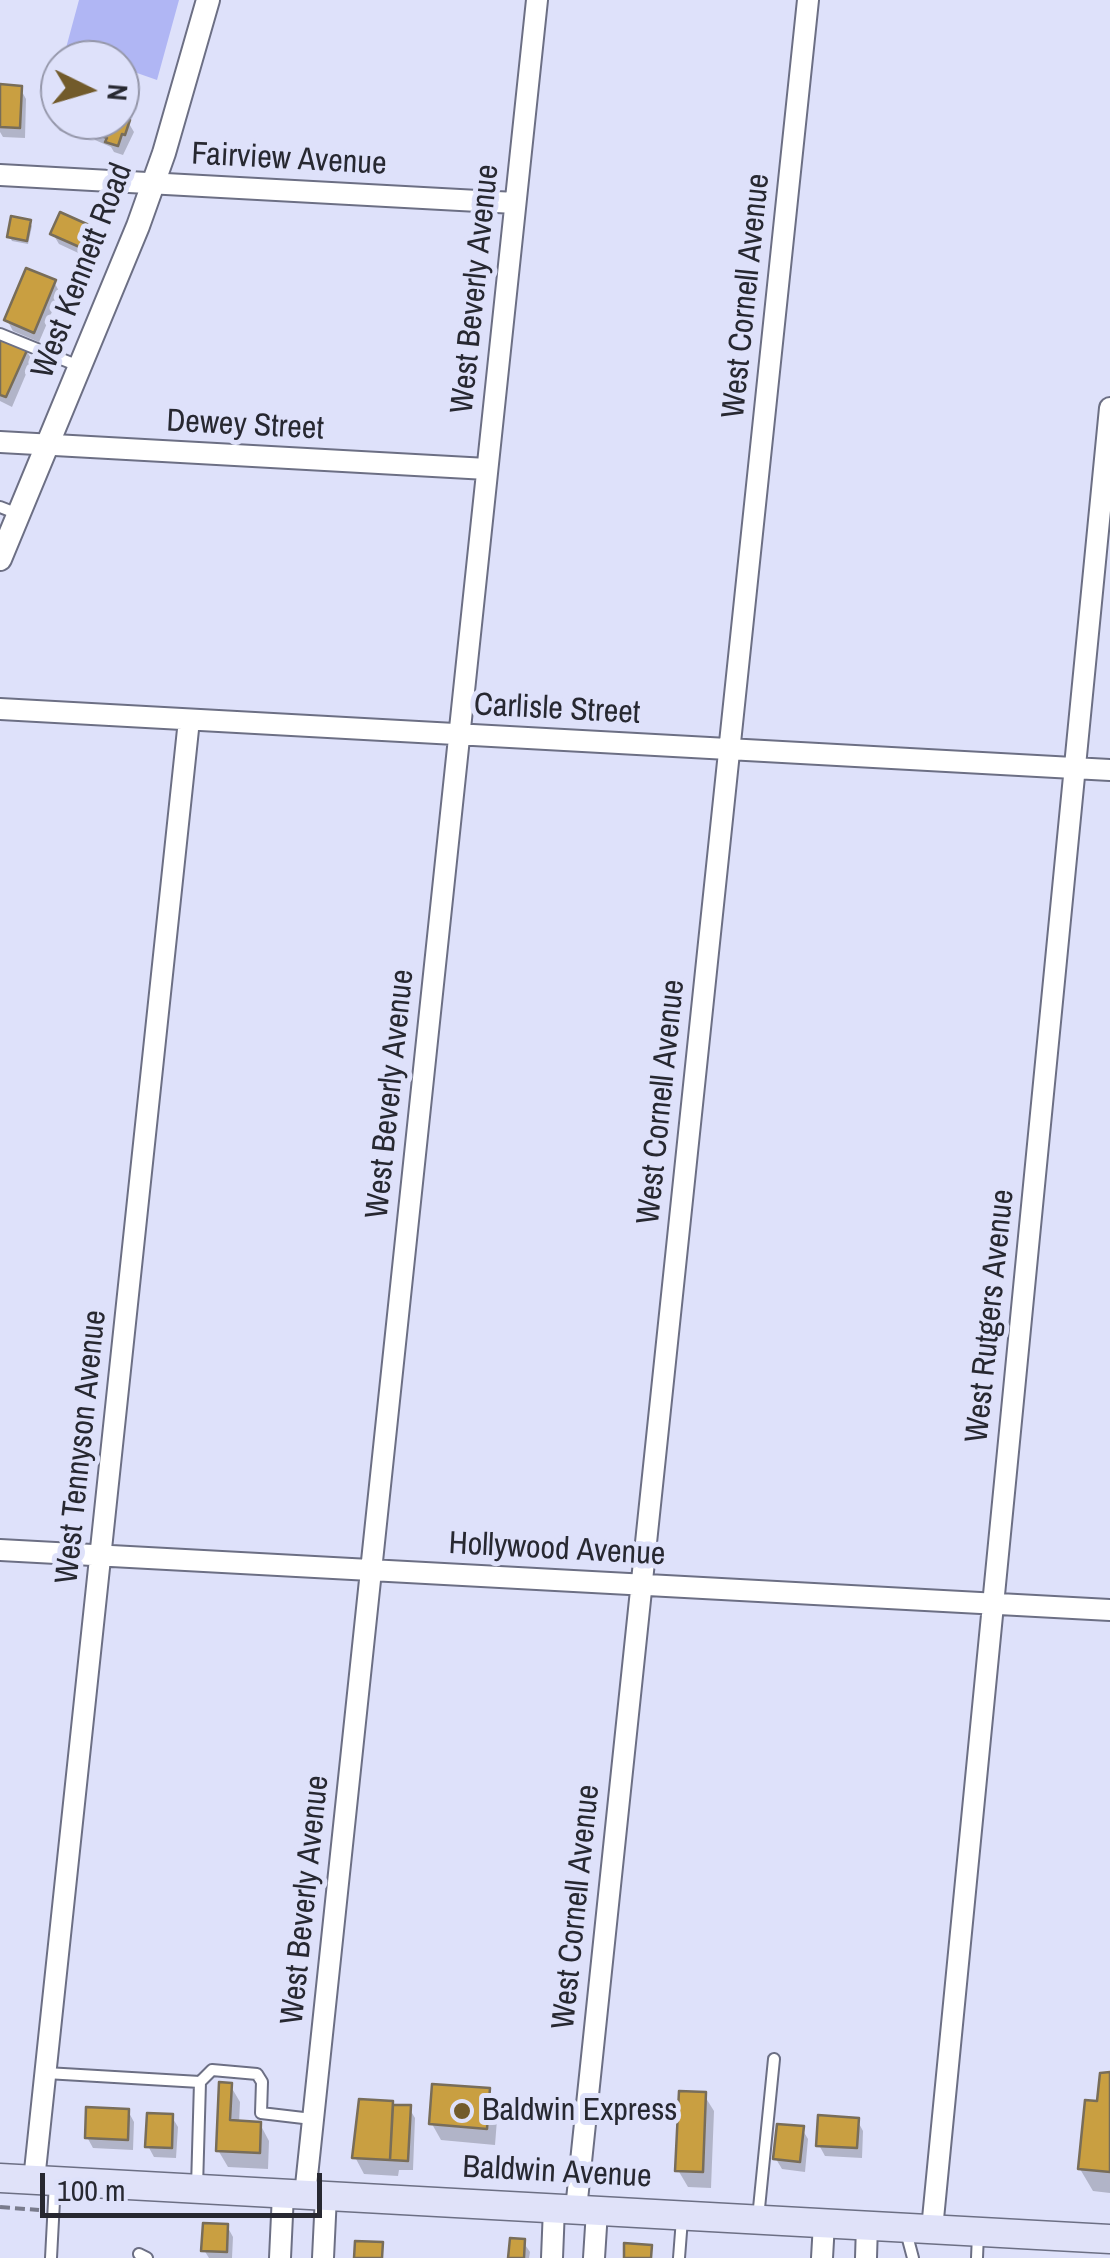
<!DOCTYPE html>
<style>
body{margin:0}
#map{position:relative;width:1110px;height:2258px;overflow:hidden;background:#dee1fa;font-family:"Archivo Narrow",sans-serif}
canvas{display:block}
.north{position:absolute;left:40px;top:40px;width:100px;height:100px;box-sizing:border-box;background:#dee1fa;border:2px solid #9597aa;border-radius:50%;rotate:95deg;font-size:28px;font-weight:700;line-height:40px;text-align:center;color:#272831}
.north::after{content:'';display:block;margin:auto;width:35px;height:45px;background:#725b2b;clip-path:polygon(50% 0,100% 100%,50% 72%,0 100%)}
.scale{position:absolute;left:40px;top:2173px;width:282px;height:45px;box-sizing:border-box;border:5px solid #272831;border-top:0;padding-left:12px;font-size:30px;line-height:35px;white-space:nowrap;color:#272831;-webkit-text-stroke:8px #dee1fa;paint-order:stroke}
</style>
<div id="map">
<canvas width="1110" height="2258"></canvas>
<div class="north">N</div>
<div class="scale">100 m</div>
</div>
<script>
const g = document.querySelector('canvas').getContext('2d');
g.lineJoin = 'round';
function paint(path, color) { g.fillStyle = color; g.fill(path, 'evenodd'); }
function stroke(path, color, width, dash) { g.strokeStyle = color; g.lineWidth = width; g.lineCap = dash ? 'butt' : 'round'; g.setLineDash(dash || []); g.stroke(path); }
function drawText(font, color, halo, rows, align = 'center') {
  g.font = font + ' "Archivo Narrow",sans-serif'; g.lineWidth = 10; g.setLineDash([]); g.textBaseline = 'middle'; g.strokeStyle = halo; g.fillStyle = color; for (const [text, x, y, turn = 0] of rows) {
    g.save(); g.translate(x, y); g.rotate((+turn || 0) * Math.PI / 180); g.textAlign = isNaN(turn) ? turn : align; if (halo) g.strokeText(text, 0, 0); g.fillText(text, 0, 0); g.restore();
  }
}
paint(new Path2D(`
 M79,0h100l-22,80 -37,-13v-7h-20l-34,-12z`), '#b0b6f4');
paint(new Path2D(`
 M0,87l20,1 6,11 -1,39 -22,-1 -3,-5z
 M60,110v10h19l-2,14 -17,-3 -3,-4z
 M120,119l8,3 6,10 -11,23 -9,-3 -3,-5 -16,-7 -7,-11 8,-9z
 M29,222l3,4 -4,18 -16,-3 -2,-4z
 M87,227l8,19 -6,12 -30,-14 -6,-10z
 M54,282l6,11 -21,49 -26,-11 -6,-11z
 M0,339l26,11 6,10 -20,47 -12,-6z
 M1110,2076v117l-17,-2 -13,-22 19,-65z
 M230,2085l10,17 -1,21 21,1 9,17 -1,28 -40,-2 -10,-17z
 M488,2091l10,16 -3,38 -54,-5 -9,-16z
 M704,2095l10,16 -3,77 -23,-1 -10,-17z
 M391,2103l3,4 15,1 6,10 -2,52h-14l-1,6 -34,-2 -9,-17z
 M128,2111l6,11 -1,28 -40,-2 -6,-11z
 M172,2117l6,10 -2,31 -22,-1 -6,-11z
 M857,2120l6,11 -1,27 -37,-2 -6,-11z
 M802,2129l6,10 -3,33 -23,-3 -6,-10z
 M227,2226l6,11 -1,21h-23l-5,-8z
 M523,2242l7,10 -1,6h-18z`), '#0003');
const building = new Path2D(`
 M0,84l22,2 -2,42 -20,-1z
 M120,116l10,4 -5,15 -3,-1 -4,12 -13,-4 2,-4 -21,-8 3,-10h31z
 M60,212l29,13 -3,6 4,2 -6,16 -34,-15z
 M11,216l20,4 -4,21 -20,-4z
 M26,268l30,12 -22,53 -30,-13z
 M0,336l28,12 -22,49 -6,-2z
 M1110,2072v100l-32,-3 7,-69 12,1 3,-28z
 M219,2082l13,1 -2,37 31,2 -1,31 -44,-2z
 M432,2084l58,4 -3,41 -58,-5z
 M679,2091l27,1 -3,80 -28,-1z
 M359,2099l34,2 -3,59 -38,-2z
 M393,2105h18l-3,56 -18,-1z
 M86,2107l43,2 -1,31 -43,-2z
 M147,2113l26,1 -1,34 -27,-1z
 M818,2115l41,3 -2,30 -41,-2z
 M777,2124l27,2 -4,36 -27,-3z
 M203,2223l25,1 -1,28 -26,-1z
 M510,2238l15,1 -1,19h-16z
 M355,2241l28,1 -1,16h-28z
 M624,2243l28,2 -1,13h-27z`);
paint(building, '#c99f41');
stroke(building, '#786d59', 2.5);
const service = new Path2D(`
 M0,334l81,33
 M0,507l18,7
 M46,2073l154,9 -3,105
 M200,2082l12,-12 45,4 5,8 -1,31 51,6
 M758,2218l16,-159
 M905,2228l8,30
 M139,2254l8,4
 M51,2258l4,-76
 M679,2258l3,-39
 M977,2258l1,-24`);
const minor = new Path2D(`
 M0,175l515,28
 M0,442l487,27
 M0,709l1110,61
 M0,1550l1110,60
 M34,2180l155,-1460
 M305,2195l232,-2195
 M576,2209l232,-2209
 M932,2229l178,-1821
 M280,2258l3,-64
 M323,2258l3,-62
 M552,2258l2,-50
 M594,2258l3,-47
 M822,2258l2,-35
 M866,2258l1,-33`);
const tertiary = new Path2D(`
 M0,559l138,-333 26,-73 44,-153`);
const secondary = new Path2D(`
 M0,2178l1110,61`);
stroke(service, '#6c6f84', 14);
stroke(minor, '#6c6f84', 24);
stroke(tertiary, '#6c6f84', 26);
stroke(secondary, '#6c6f84', 31);
stroke(new Path2D(`
 M0,2207l39,3`), '#797b8c', 4, [10, 5]);
stroke(service, '#fff', 10);
stroke(minor, '#fff', 20);
stroke(tertiary, '#fff', 22);
stroke(secondary, '#e0e2f9', 28);
for (const [x, y, r, color] of [
 [462,2111,10,"#725b2b"]
]) { const dot = new Path2D(); dot.arc(x, y, r, 0, 2 * Math.PI); g.fillStyle = color; g.fill(dot); stroke(dot, '#dee1fa', 4); }
drawText('32px', '#272831', '#dee1fa', [
 ["Fairview Avenue",289,160,3],
 ["West Kennett Road",83,271,-69],
 ["West Beverly Avenue",476,289,-84],
 ["West Cornell Avenue",747,296,-84],
 ["Dewey Street",245,426,3],
 ["Carlisle Street",557,710,3],
 ["West Beverly Avenue",391,1094,-84],
 ["West Cornell Avenue",662,1102,-84],
 ["West Rutgers Avenue",991,1316,-84],
 ["West Tennyson Avenue",82,1447,-84],
 ["Hollywood Avenue",557,1550,3],
 ["West Beverly Avenue",306,1900,-84],
 ["West Cornell Avenue",577,1907,-84],
 ["Baldwin Avenue",557,2173,3]
]);
drawText('32px', '#272831', '#dee1fa', [
 ["Baldwin Express",482,2111]
], 'left');
</script>
